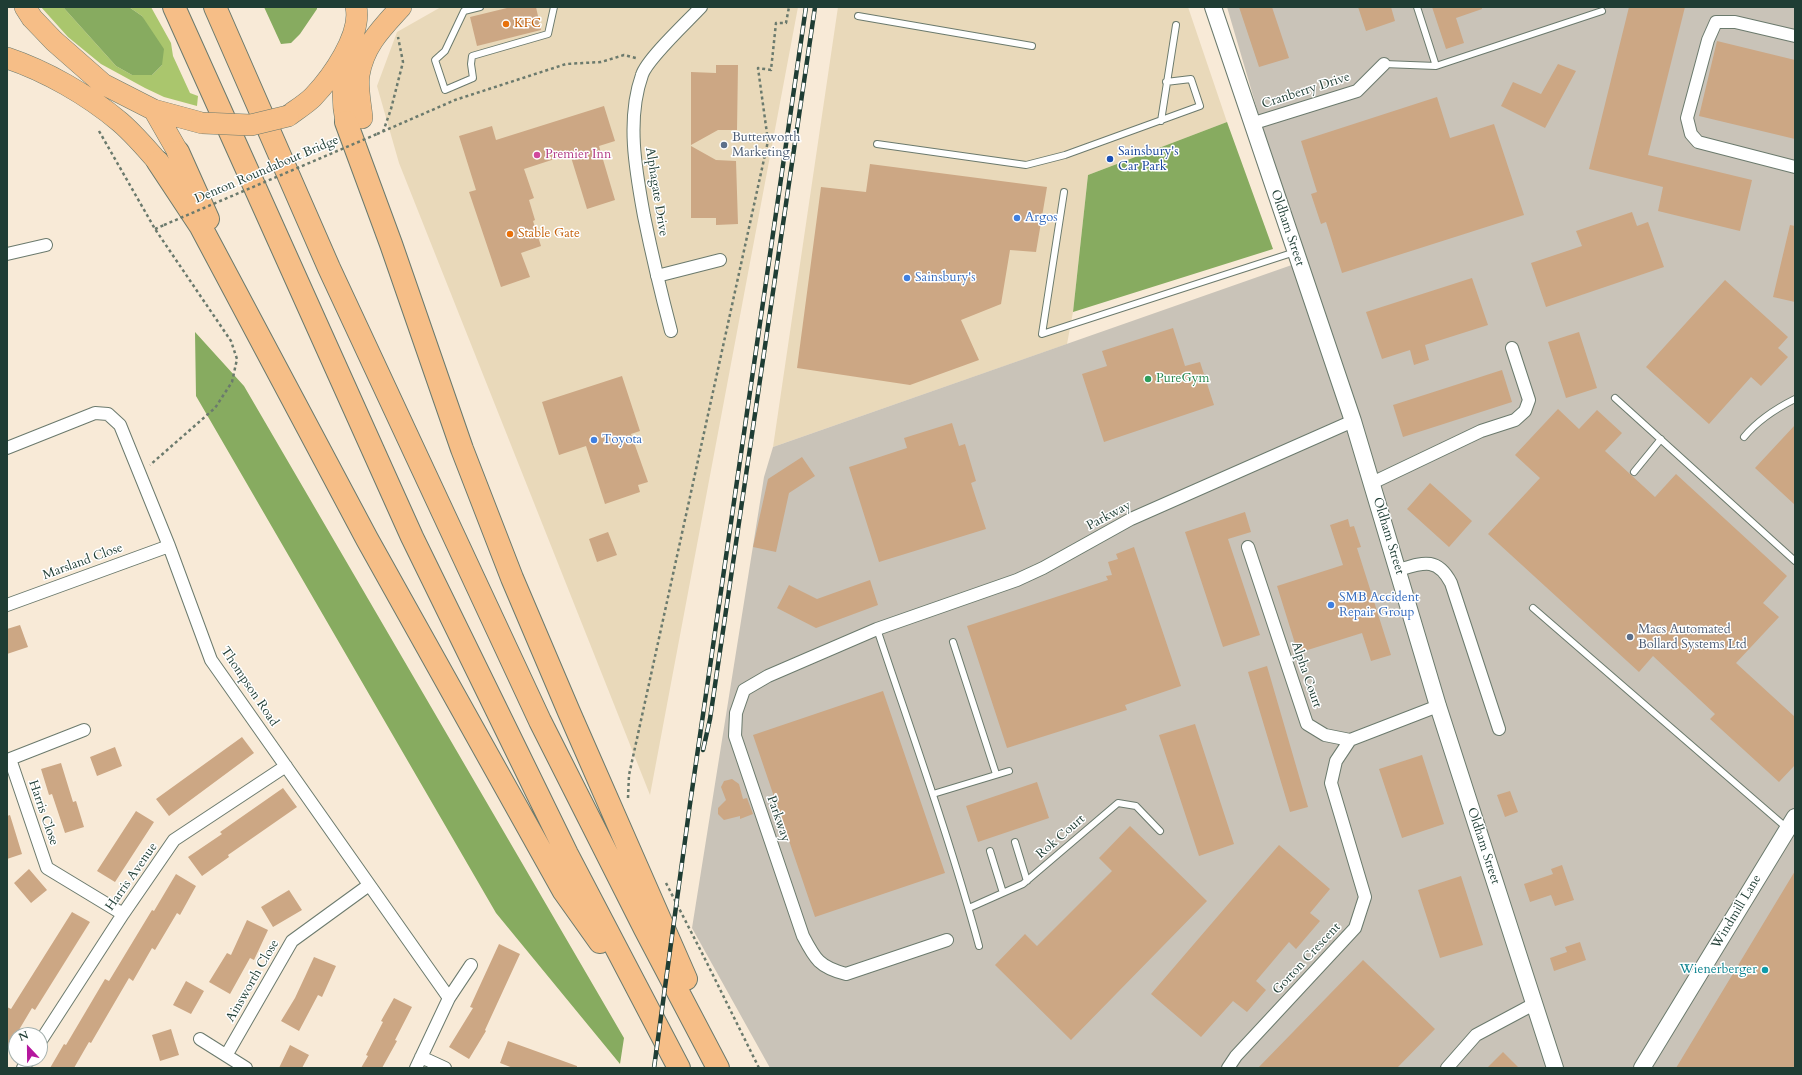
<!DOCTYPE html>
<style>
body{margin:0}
#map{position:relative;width:1802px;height:1075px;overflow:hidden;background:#f8ead7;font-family:Cardo,serif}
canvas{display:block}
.frame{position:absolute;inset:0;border:8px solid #1f3d34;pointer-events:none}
.north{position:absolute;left:8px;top:1027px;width:40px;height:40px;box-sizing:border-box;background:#fff;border:1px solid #a5b1ae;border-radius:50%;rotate:338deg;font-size:11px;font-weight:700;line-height:16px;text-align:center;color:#1f3d34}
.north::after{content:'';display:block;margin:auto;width:14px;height:18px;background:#b5179e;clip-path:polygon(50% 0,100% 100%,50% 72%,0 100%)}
</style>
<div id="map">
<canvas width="1802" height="1075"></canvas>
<div class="frame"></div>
<div class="north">N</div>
</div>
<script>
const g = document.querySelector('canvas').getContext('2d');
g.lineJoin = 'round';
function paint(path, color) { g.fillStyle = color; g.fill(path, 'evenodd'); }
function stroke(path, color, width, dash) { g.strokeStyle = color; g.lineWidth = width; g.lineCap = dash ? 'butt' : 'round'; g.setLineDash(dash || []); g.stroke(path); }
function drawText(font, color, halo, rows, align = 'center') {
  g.font = font + ' Cardo,serif'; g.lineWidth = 3; g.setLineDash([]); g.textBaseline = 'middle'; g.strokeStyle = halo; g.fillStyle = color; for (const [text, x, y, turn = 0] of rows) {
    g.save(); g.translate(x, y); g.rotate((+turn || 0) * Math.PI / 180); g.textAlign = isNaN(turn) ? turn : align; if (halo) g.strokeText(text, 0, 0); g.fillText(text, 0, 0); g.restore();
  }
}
paint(new Path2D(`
 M441,7h357l-148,788 -251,-632 -22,-77 20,-54z
 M838,7h350l39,115 -139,53 -15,137 -6,32 -294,103z`), '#e9d9ba');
paint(new Path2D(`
 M1227,7h568v1061h-1025l-78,-140 72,-451 9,-30 533,-187 -42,-127z`), '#c9c3b8');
paint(new Path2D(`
 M41,7h22l53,59 16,9h20l10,-10 -20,-49 -13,-9h22l20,36 2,13 17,37 8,3 -1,10 -33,-9 -19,-9 -44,-24 -33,-27z`), '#aac66d');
paint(new Path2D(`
 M63,7h66l13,9 22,33 -2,16 -10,10h-20l-16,-9z
 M264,7h53v2l-17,25 -9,9 -10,1z
 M1227,122l46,127 -200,63 15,-137z
 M195,332l49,54 380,652 -4,26 -124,-151 -300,-517z`), '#87ab60');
paint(new Path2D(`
 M511,7h25l5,23 -64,16 -7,-29z
 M1239,7h33l17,51 -30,9z
 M1358,7h33l4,14 -29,10z
 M1432,7h50v2l-26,9 8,25 -18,6z
 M1629,7h56l-37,148 104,25 -12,51 -82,-20 5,-24 -74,-18z
 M1717,41l78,19v79l-96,-23z
 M1558,64l18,7 -31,57 -44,-22 12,-24 28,12z
 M716,65h22l-1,65h-19l-27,15v-73l25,1z
 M1437,97l13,41 44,-14 30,91 -182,58 -16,-51 -5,2 -10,-30 6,-2 -16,-51z
 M604,106l11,35 -16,5 16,54 -28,9 -17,-55 -46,15 10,29 -5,2 6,20 -2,1 8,25 -20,7 9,24 -29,10 -32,-95 7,-2 -17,-54 33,-10 4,14z
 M691,146l25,14 20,1 2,63 -22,1v-7h-25z
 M870,164l177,23 -11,65 -26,-2 -9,54 -40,16 18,40 -69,25 -113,-17 24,-181 45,5z
 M1632,212l5,14 11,-4 16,45 -118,40 -15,-44 51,-17 -6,-15z
 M1790,225l5,1v76l-22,-5z
 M1472,278l16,47 -63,20 4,15 -15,5 -4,-15 -28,9 -16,-47z
 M1725,280l63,57 -10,11 10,9 -27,29 -10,-9 -42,47 -63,-57z
 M1173,328l12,38 15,-4 14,43 -110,37 -22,-68 25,-8 -5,-15z
 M1579,332l18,56 -31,10 -18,-56z
 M1502,370l10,32 -109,35 -10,-32z
 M622,376l18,55 -9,3 17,48 -10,3 2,7 -35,12 -19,-58 -27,9 -17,-53z
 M1558,409l21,20 18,-19 25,23 -17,18 50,46 21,-23 111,102 -24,27 16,14 -43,46 59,54v48l-16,17 -69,-63 5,-5 -62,-58 -14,16 -151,-138 52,-56 -25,-23z
 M952,423l7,23 6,-2 11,37 -5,2 15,46 -107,33 -30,-95 58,-19 -3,-10z
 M1795,425v80l-40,-37z
 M802,457l13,19 -26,17 -13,59 -23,-5 15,-68z
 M1430,483l42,38 -23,26 -42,-38z
 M1245,512l6,20 -23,7 32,96 -37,12 -38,-115z
 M1348,519l2,8 4,-1 7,21 -4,1 34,107 -20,6 -9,-28 -64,20 -21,-67 66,-21 -13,-40z
 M608,532l9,23 -20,7 -8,-23z
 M1134,547l47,139 -56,19 2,5 -120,38 -40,-122 141,-46 -2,-4 6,-1 -4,-13 10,-3 -2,-5z
 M870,580l8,25 -62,23 -39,-20 12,-23 28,14z
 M20,625l8,22 -21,7v-25z
 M1267,666l41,141 -18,5 -42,-140z
 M883,691l62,182 -130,44 -62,-182z
 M1195,724l39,120 -35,12 -40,-121z
 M242,737l12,16 -85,63 -13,-17z
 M115,747l7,19 -25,10 -7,-19z
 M1422,755l22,69 -42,14 -23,-69z
 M61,763l12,39 3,-1 8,26 -19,6 -13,-39 -3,1 -8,-26z
 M732,779l7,5 4,15 4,-1 6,16 -13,5v-3l-16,4 -6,-6v-6l8,-8 -5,-13 3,-6z
 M1037,782l12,36 -71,24 -12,-36z
 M283,788l14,19 -69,48 1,2 -27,19 -14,-19 34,-23 -2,-2z
 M1510,791l8,21 -13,5 -8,-22z
 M136,811l18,11 -39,60 -18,-11z
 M10,815l12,39 -15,5v-43z
 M1130,826l77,75 -136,139 -76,-75 30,-31 12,12 75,-75 -13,-13z
 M1279,845l51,44 -20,24 10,8 -24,28 -7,-7 -33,39 10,9 -19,22 -14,-11 -32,36 -50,-43z
 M1562,865l12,35 -19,6 -4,-11 -21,7 -6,-18 29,-10 -2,-5z
 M29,869l18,21 -16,13 -17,-20z
 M1795,871v197h-119z
 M176,874l20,12 -16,29 -3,-2 -22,37 -3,-2 -19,33 -4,-3 -38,65 -2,-1 -15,26h-24l14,-24 2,1 39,-66 4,2 43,-71 2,1z
 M1461,876l22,69 -43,13 -22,-68z
 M289,890l13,20 -29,17 -12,-20z
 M72,912l18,10 -55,88 -3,-2 -25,42v-43l4,2z
 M247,920l21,10 -14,30 -4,-2 -20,36 -21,-12 18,-29 4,2z
 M1580,942l6,18 -32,11 -4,-13 17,-6 -2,-5z
 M499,944l21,10 -35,76 1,1 -17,28 -20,-12 24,-39 -3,-1z
 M314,957l22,9 -14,31 -4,-2 -19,36 -18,-10 14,-23z
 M1363,960l72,69 -38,39h-139z
 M186,981l18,10 -13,23 -18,-9z
 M394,998l18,9 -17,33 2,1 -15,27h-21l7,-12 -2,-1 17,-33 -2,-1z
 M171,1029l8,26 -19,6 -8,-26z
 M508,1041l69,25v2h-64l-13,-5z
 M290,1045l19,10 -7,13h-23z
 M1503,1052l16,16h-32z`), '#cca784');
const service = new Path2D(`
 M480,7l-16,4 -19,40 -10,9 10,30 28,-12 -2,-14 1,-8 76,-22 6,-27
 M1417,7l19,59
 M858,16l174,30
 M1384,64l52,2 166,-55
 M1161,121l15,-96
 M877,144l149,21 39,-10 135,-49 -9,-27 -25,3
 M1064,192l-22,142 253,-82
 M1615,398l180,163
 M1744,437c14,-17 31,-28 51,-38
 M1634,472l27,-33
 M1533,608l255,221
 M877,629c35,105 73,210 102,317
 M953,642l43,132
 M933,794l76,-23
 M1015,842l12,39
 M990,851l13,42
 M969,908l54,-24 95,-81 18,3 24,25`);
const minor = new Path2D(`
 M1795,36l-60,-14h-19l-8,18 -21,78 4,16 7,8 97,25
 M1251,124l106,-33 27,-27
 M7,254l39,-9
 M657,276l63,-16
 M671,331c-10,-38 -19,-76 -27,-115 -8,-44 -18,-96 -2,-141 5,-16 45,-53 59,-68
 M7,448l88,-35 13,1 12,11 49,121 42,114 238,338
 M1372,483l109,-52 34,-11 10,-9 4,-11 -17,-52
 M1248,547l59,177 18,11 25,5 88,-34
 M1398,570c24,-7 39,-14 53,13l48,146
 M7,605l162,-59
 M84,730l-74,29 37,109 76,46
 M947,940l-101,34c-27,-7 -31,-15 -43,-38l-68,-200 1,-23 8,-23 24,-14 109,-47 140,-49 26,-12 88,-49 222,-98
 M200,1039l46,29
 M40,1042l83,-128 51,-74 112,-74
 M227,1054l65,-113 77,-56
 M421,1057l24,11
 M23,1068l6,-9
 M416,1068l33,-70 22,-33
 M1228,1068l8,-12 119,-128 10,-31 -34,-114 5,-22 14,-21
 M1447,1068l29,-33 58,-31`);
const tertiary = new Path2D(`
 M1213,7l140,414 85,285 117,362
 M1642,1068l153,-251`);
const trunk = new Path2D(`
 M25,7l7,11 22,23 49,43 51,26 48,13
 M7,58c39,13 81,37 113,64 14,12 26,26 38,40
 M154,110l24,42
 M288,116c8,-6 18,-12 25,-19 19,-20 49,-62 43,-90
 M362,118c-1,-13 -5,-30 -3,-43 5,-30 23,-47 42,-68
 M346,122c-5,-25 -3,-41 1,-66`);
const motorway = new Path2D(`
 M174,7l238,530 155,317 112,214
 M215,7l114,261 211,453 105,208 73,139
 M346,122l45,122 71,205 50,129 57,134 117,267
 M178,152l30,67
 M158,162l43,65 166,312 196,351 37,52`);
stroke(service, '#6b7a6d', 8);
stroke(minor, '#6b7a6d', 14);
stroke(tertiary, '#6b7a6d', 18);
stroke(trunk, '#6b7a6d', 22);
stroke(motorway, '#6b7a6d', 24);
stroke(new Path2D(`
 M99,131l56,98 76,112 6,18 -5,23 -17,26 -65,57
 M383,132l8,-23 12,-47 -5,-25
 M377,134l78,-34 111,-36 35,-2 23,-7 12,3
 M155,229l9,-4
 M628,798l1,-23 139,-634 -10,-73 13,2 5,-47h10l3,-16
 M666,883l38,74 55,111`), '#6b7a6d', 2.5, [3, 3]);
stroke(service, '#fff', 6);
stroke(minor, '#fff', 12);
stroke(tertiary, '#fff', 16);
stroke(trunk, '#f6be87', 21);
stroke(motorway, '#f6be87', 22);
const rail = new Path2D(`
 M703,750l7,-31 105,-712
 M654,1068l36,-264 116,-797`);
stroke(rail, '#1f3d34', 4.5);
stroke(rail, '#fff', 3, [9]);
const trunkBridge = new Path2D(`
 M202,123l49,2 37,-9`);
stroke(trunkBridge, '#6b7a6d', 22, []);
stroke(new Path2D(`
 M164,225l213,-91`), '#6b7a6d', 2.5, [3, 3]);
stroke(trunkBridge, '#f6be87', 21);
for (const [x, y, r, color] of [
 [506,24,4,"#e8710a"],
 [724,145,4,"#5c6f8a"],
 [537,155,4,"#d1479c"],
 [1110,159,4,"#1a4fb4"],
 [1017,218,4,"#3f7fe0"],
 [510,234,4,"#e8710a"],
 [907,278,4,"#3f7fe0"],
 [1148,379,4,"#2e9e5b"],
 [594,440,4,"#3f7fe0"],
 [1331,605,4,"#3f7fe0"],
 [1630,637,4,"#5c6f8a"],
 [1765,970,4,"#0f9aa8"]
]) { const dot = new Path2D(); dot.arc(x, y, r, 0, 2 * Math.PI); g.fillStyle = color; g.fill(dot); stroke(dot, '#fff', 1.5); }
drawText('13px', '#c56008', '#fff', [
 ["KFC",514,24],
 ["Stable Gate",518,234]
], 'left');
drawText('13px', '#1f3d34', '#fff', [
 ["Cranberry Drive",1306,91,-18],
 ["Denton Roundabout Bridge",267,170,-23],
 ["Alphagate Drive",656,192,81],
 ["Oldham Street",1287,228,71],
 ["Parkway",1109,516,-28],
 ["Oldham Street",1388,536,73],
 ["Marsland Close",83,562,-20],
 ["Alpha Court",1306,675,71],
 ["Thompson Road",249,687,56],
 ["Harris Close",43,813,71],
 ["Parkway",778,819,71],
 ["Rok Court",1061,837,-41],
 ["Oldham Street",1483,846,72],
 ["Harris Avenue",132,877,-55],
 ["Windmill Lane",1737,912,-59],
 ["Gorton Crescent",1307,959,-47],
 ["Ainsworth Close",253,981,-60]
]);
drawText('13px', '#4e5e75', '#fff', [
 ["Butterworth",732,138],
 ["Marketing",732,153],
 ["Macs Automated",1638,630],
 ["Bollard Systems Ltd",1638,645]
], 'left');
drawText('13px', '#164399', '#fff', [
 ["Sainsbury's",1118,152],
 ["Car Park",1118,167]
], 'left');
drawText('13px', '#b23c85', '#fff', [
 ["Premier Inn",545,155]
], 'left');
drawText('13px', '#366cbe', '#fff', [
 ["Argos",1025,218],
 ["Sainsbury's",915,278],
 ["Toyota",602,440],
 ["SMB Accident",1339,598],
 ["Repair Group",1339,613]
], 'left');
drawText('13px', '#27864d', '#fff', [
 ["PureGym",1156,379]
], 'left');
drawText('13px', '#0d838f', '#fff', [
 ["Wienerberger",1757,970]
], 'right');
</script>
